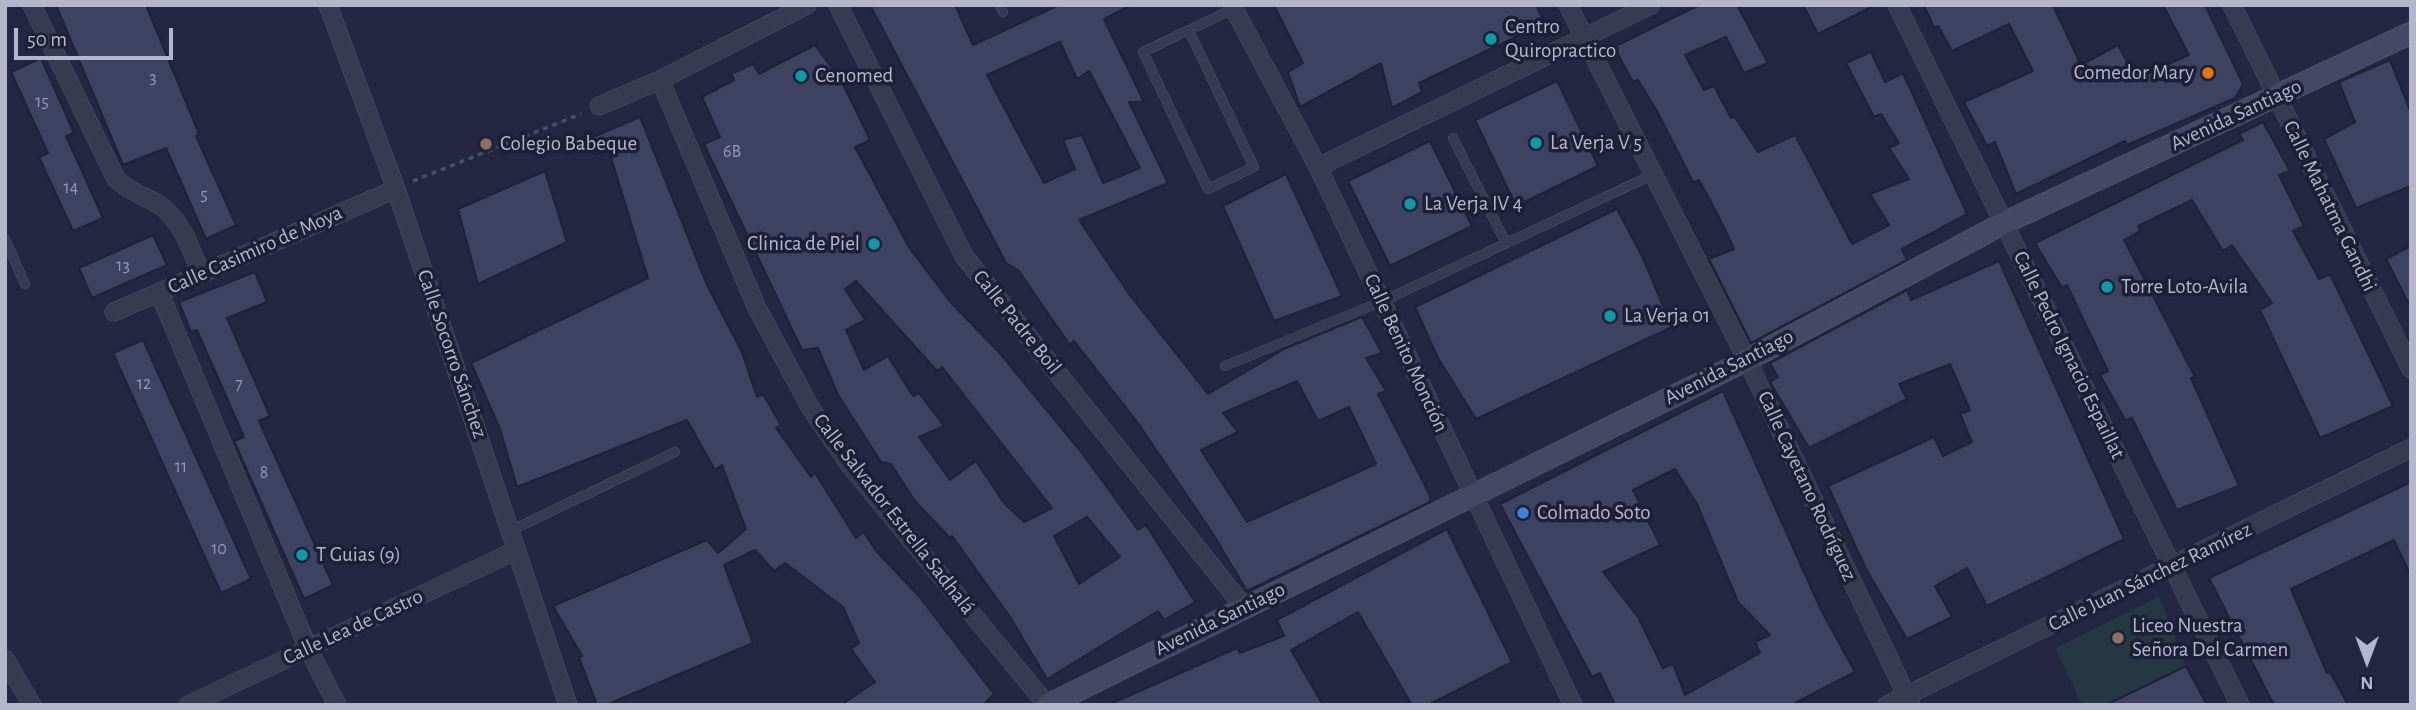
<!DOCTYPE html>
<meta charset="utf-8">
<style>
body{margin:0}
#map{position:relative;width:2416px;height:710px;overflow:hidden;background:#232742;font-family:"Alegreya Sans",sans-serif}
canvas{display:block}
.frame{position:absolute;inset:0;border:7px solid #b4b6cc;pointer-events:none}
.north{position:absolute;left:2332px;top:626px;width:70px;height:70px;-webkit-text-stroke:5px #1c2037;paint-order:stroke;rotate:180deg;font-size:19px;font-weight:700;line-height:28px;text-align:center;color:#b4b6cc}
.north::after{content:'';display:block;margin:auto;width:24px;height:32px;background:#b4b6cc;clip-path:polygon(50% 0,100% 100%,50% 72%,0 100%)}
.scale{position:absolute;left:14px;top:28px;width:159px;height:32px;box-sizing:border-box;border:4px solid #b4b6cc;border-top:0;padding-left:9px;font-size:21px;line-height:24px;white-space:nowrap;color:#b4b6cc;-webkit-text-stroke:5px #1c2037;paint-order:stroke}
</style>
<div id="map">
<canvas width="2416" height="710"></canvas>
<div class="frame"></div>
<div class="north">N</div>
<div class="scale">50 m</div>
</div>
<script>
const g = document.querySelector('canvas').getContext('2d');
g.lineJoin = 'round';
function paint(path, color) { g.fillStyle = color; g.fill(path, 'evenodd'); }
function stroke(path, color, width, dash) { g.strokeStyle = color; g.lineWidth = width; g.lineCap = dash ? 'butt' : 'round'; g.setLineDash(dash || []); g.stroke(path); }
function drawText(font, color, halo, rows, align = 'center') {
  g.font = font + ' "Alegreya Sans",sans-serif'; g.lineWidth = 7; g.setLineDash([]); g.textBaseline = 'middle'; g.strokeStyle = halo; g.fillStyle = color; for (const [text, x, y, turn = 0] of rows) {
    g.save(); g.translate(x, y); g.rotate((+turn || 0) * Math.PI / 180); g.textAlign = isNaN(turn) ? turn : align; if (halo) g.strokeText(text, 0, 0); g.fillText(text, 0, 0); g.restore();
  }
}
paint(new Path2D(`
 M2159,597l27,69 -80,39h-24l-27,-57z`), '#253743');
const building = new Path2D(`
 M56,5h90l53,129 -3,2 40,89 -30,14 -40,-91 -43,17z
 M870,5h85l18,40 86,-40h72l-27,14 40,83h-15l39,81 -89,37 50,74 79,100 78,-46 76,-31 20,36 -16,5 20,33 -8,3 52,101v7l-183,89 -34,-57 -75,-111 -64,-82 -4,4 -52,-75 -12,-7zM1060,42l17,37 12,-8 51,97 -37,15 -21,-48 -19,5 12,29 -31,14 -57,-108zM1297,381l21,40 31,-14 27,57 -129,58 -46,-72 37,-18 -15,-19z
 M1274,5h262l9,18 -126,60 3,9 -30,16 -11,-45 -81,44 -12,-35 15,-9z
 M1699,5h38l31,58 -24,10 -18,-36 -41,18 19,35 10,-4 17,32 3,-2 24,36 37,-17 57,109 37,-19 -19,-31 39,-15 -20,-31 10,-5 -18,-29 -7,3 -28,-54 25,-11 14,30 18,-9 64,141 -65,35 5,11 -156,83 -42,-84 25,-10 -15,-32 -20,-37 -6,2 -36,-71 -19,-31 -5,2 -19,-35z
 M1803,5h72l-57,29z
 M1924,5h129l28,60 37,-20 18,33 53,-23 -26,-50h42l38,79 -8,14 -108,47 -2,-4 -109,53 -21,-52 -8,4 -23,-44 69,-31 -24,-47 -57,27 -14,-25 -4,2z
 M815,45l26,35 29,60 -15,7 55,102 42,55 46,47 84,102 56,77 8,-5 49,77 -31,18 -6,-9 -111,68 -37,-62 -58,-81 -2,2 -35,-37 -24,-37 -10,-2 -43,-67 -20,-47 -16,2 -98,-206 16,-7 -18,-40 32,-17 -3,-6 22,-10 6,10zM856,281l81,90 5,-4 110,141 -28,14 -20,-19 -28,-42 -26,19 -31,-43 25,-11 -25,-33 -6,3 -25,-40 -24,14 -18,-40 19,-10 -20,-31zM1087,517l33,40 -41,27 -25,-48z
 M41,58l33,75 -8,3 37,82 -30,13 -34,-74 9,-4 -37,-81z
 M2390,60l21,53v73l-55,22 -32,-69 31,-17 -16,-40z
 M1557,81l41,85 -82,40 -41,-86z
 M640,117l67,168 35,67 15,45 6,-3 18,31 -5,3 35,49 4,-4 41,65 8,-6 12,19 42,44 76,99 -11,11h-142l34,-23 -24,-33 8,-6 -16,-36 -58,-44 -11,8 -19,-21 -31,15 29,78 -147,62h-9l-18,-48 3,-1 -29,-50 154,-66 11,13 28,-24 -24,-64 -7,5 -28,-50 -170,67 -17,-58 -29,-66 177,-85 -39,-127 -14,3 -9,-14z
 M2263,122l27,49 -11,4 25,51 -11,5 26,48 11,-5 63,132 -73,32 -60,-128 12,-7 -40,-58 -9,6 -31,-51 -54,26 2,5 -16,9 71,137 -4,1 48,108 -62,24 -45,-92 -7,2 -25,-45 8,-4 -41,-86 -5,3 -27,-45 208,-103 -4,-6z
 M1430,141l42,85 -82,40 -42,-85z
 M545,171l22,71 -89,42 -20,-75z
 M1286,174l56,122 -68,25 -51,-115z
 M1617,209l25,47 30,71 -196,92 -38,-61 -23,-51z
 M153,235l14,30 -75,33 -13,-30z
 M2411,246v62l-25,-49z
 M1999,261l125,278 -137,67 -20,-38 -32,18 17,31 -45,22 -41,-70 -38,-83 106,-49 9,19 29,-14 -12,-28 10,-4 -20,-46 -51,20 8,15 -98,49 -39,-66 8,-5 -8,-14 137,-73 4,10z
 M255,272l12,30 -40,16 43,98 -11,5 74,164 -29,14 -70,-158 10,-4 -47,-107 -6,2 -12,-30z
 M143,340l108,239 -30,14 -108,-240z
 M1723,391l98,219 34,62 -64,33h-176l-15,-32 -8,4 -92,-173zM1675,469l22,35 41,98 32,33 -15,7 5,11 -75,42 -12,-31 -10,4 -25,-51 -35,-45 57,-27 -27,-55z
 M2411,482v94l-17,-36 -103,49 36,84 3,-1 18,33h-74l-65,-127z
 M1447,529l65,133 -84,43h-16l-54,-93 -67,38 32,55h-215l129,-57 3,5 44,-17 -7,-16z
 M2186,666l21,39h-101z`);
paint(building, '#3c4260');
stroke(building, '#1e2239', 2);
const lane = new Path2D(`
 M999,5l4,7
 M1189,31l65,136 -46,22 -65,-137 90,-43
 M1453,138l53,105
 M5,239l20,45
 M1225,366l158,-65 269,-126
 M512,530l163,-78`);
const street = new Path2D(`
 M32,5l84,174c17,15 25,15 42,25 24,15 33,46 43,70
 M328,5l68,184 172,516
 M838,5l126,251 280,351
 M1232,5l86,162 255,538
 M1568,5l179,355 164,345
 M1897,5l343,700
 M2232,5l179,364
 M660,80l97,228 53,99 38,56 199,242
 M599,106l61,-26 147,-75
 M1318,167l333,-162
 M159,292l149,356 29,57
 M114,312l282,-123
 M5,659l27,46
 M188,705l329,-155
 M1887,705l524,-257`);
const secondary = new Path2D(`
 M1048,705l699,-345 257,-137 407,-190`);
stroke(lane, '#4f5369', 10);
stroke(street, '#4f5369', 19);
stroke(secondary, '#4f5369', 23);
stroke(new Path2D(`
 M413,181l168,-67`), '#435460', 3.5, [5, 5]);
stroke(lane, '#373b51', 9);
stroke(street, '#373b51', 18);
stroke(secondary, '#454865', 21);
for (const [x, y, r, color] of [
 [1491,39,7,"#0f9aa8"],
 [2208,73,7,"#e8710a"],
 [801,76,7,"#0f9aa8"],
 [1536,143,7,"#0f9aa8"],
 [486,144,7,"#8d6e63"],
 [1410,204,7,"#0f9aa8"],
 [874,244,7,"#0f9aa8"],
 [2107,287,7,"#0f9aa8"],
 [1610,316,7,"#0f9aa8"],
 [1523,513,7,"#3f7fe0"],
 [302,555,7,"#0f9aa8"],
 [2118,638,7,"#8d6e63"]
]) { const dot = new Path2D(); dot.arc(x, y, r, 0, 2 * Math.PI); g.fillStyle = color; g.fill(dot); stroke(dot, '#1c2037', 2.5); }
drawText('18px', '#9699b1', null, [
 ["3",153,78],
 ["15",42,102],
 ["6B",732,152],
 ["14",71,188],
 ["5",204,195],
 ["13",123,266],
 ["12",144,384],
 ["7",239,385],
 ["11",181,467],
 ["8",264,473],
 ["10",219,549]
]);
drawText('21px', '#b4b6cc', '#1c2037', [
 ["Centro",1505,27],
 ["Quiropractico",1505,51],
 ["Comedor Mary",2194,73,"right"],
 ["Cenomed",815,76],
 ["La Verja V 5",1550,143],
 ["Colegio Babeque",500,144],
 ["La Verja IV 4",1424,204],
 ["Clinica de Piel",860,244,"right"],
 ["Torre Loto-Avila",2121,287],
 ["La Verja 01",1624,316],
 ["Colmado Soto",1537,513],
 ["T Guias (9)",316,555],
 ["Liceo Nuestra",2132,626],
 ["Señora Del Carmen",2132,650]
], 'left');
drawText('21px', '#b4b6cc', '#1c2037', [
 ["Avenida Santiago",2236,115,-25],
 ["Calle Mahatma Gandhi",2330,206,64],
 ["Calle Casimiro de Moya",255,250,-24],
 ["Calle Padre Boil",1017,322,51],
 ["Calle Benito Monción",1406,353,65],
 ["Calle Socorro Sánchez",452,354,71],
 ["Calle Pedro Ignacio Espaillat",2069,355,64],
 ["Avenida Santiago",1729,367,-27],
 ["Calle Cayetano Rodríguez",1807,486,65],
 ["Calle Salvador Estrella Sadhalá",894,514,52],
 ["Calle Juan Sánchez Ramírez",2150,577,-26],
 ["Avenida Santiago",1220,619,-26],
 ["Calle Lea de Castro",353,627,-25]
]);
</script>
